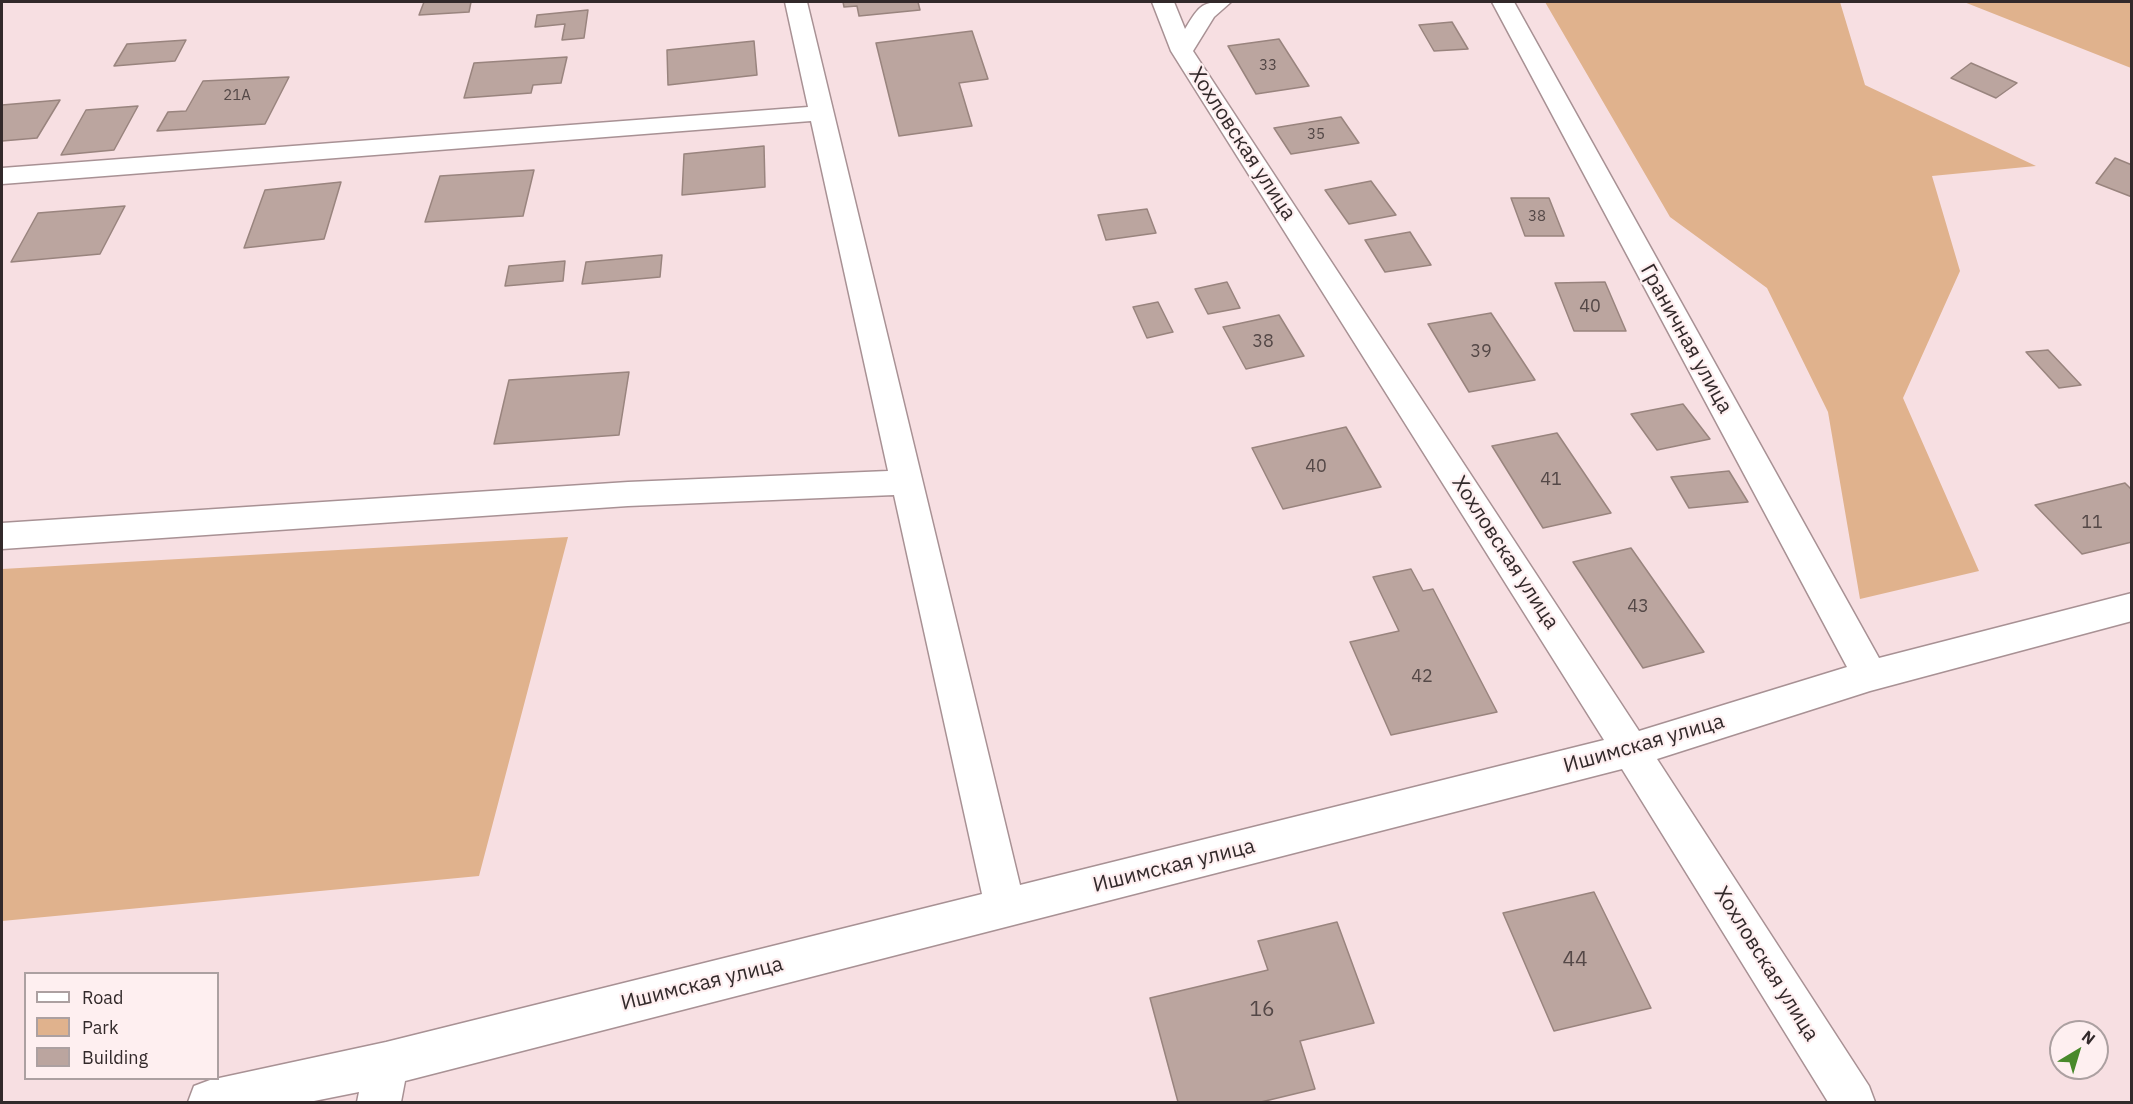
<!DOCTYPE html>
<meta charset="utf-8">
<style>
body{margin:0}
#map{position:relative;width:2133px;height:1104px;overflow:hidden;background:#f7dfe2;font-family:"IBM Plex Sans",sans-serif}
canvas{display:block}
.frame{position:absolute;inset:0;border:3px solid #32292a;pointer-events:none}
.legend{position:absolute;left:24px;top:972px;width:195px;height:108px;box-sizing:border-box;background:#feeff0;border:2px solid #aca0a1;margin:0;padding:8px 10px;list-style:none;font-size:18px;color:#32292a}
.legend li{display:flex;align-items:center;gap:12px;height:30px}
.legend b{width:30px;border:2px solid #aca0a1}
.north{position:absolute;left:2049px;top:1020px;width:60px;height:60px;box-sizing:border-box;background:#feeff0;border:2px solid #aca0a1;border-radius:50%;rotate:38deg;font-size:16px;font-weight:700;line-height:24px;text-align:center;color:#32292a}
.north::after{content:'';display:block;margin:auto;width:21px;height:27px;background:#49892b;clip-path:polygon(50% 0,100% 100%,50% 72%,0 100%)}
</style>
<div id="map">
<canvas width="2133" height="1104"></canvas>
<div class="frame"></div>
<ul class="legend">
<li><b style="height:8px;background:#fff"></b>Road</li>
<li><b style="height:16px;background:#e0b28d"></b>Park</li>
<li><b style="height:16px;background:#bba59f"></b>Building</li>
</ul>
<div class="north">N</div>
</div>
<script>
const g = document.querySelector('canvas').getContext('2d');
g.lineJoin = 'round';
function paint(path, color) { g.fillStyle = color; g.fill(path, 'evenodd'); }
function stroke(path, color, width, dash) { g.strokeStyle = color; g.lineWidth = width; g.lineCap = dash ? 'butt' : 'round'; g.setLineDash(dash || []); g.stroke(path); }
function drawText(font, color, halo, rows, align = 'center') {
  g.font = font + ' "IBM Plex Sans",sans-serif'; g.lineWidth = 4.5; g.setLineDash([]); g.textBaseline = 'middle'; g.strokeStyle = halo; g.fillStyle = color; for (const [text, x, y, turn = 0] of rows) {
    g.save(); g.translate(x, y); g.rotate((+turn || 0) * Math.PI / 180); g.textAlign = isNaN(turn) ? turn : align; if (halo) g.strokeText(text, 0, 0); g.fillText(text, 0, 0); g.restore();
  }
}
paint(new Path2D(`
 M1545,2h295l25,83 171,81 -104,10 28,95 -57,127 76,173 -119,28 -32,-187 -61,-124 -97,-71z
 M1964,2h167v66z
 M568,537l-89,339 -477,45v-352z`), '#e0b28d');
const building = new Path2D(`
 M424,2h47l-2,10 -50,3z
 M843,2h75l2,8 -61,6 -2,-10 -13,1z
 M588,10l-4,28 -22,2 3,-16 -30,3 2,-12z
 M1452,22l16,27 -34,2 -15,-26z
 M972,31l16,48 -29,4 13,43 -73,10 -23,-93z
 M1279,39l30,47 -53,8 -28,-48z
 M186,40l-11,21 -61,5 13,-22z
 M754,41l3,34 -89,10 -1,-35z
 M567,57l-6,26 -28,2 -2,8 -67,5 10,-35z
 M1971,63l46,20 -21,15 -45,-20z
 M289,77l-24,47 -108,7 11,-19 18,-1 17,-30z
 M60,100l-23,38 -35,3v-36z
 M138,106l-24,44 -53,5 25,-45z
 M1341,117l18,26 -68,11 -17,-26z
 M764,146l1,41 -83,8 2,-41z
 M2115,158l17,7v32l-36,-14z
 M534,170l-11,46 -98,6 15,-46z
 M1371,181l25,34 -47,9 -24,-34z
 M341,182l-17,57 -80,9 21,-58z
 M1511,198h38l15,38h-39z
 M125,206l-25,48 -89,8 27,-49z
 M1147,209l9,24 -50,7 -8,-25z
 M1410,232l21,33 -46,7 -20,-32z
 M662,255l-2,22 -78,7 4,-22z
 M565,261l-2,20 -58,5 4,-20z
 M1227,282l13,26 -32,6 -13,-25z
 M1605,282l21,49h-52l-19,-48z
 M1158,302l15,30 -26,6 -14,-31z
 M1491,313l44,67 -66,12 -41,-68z
 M1279,315l25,41 -58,13 -23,-42z
 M2048,350l33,35 -22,3 -33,-36z
 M629,372l-10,63 -125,9 15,-64z
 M1683,404l27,35 -53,11 -26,-36z
 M1346,427l35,60 -98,22 -31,-61z
 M1557,433l54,80 -68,15 -51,-82z
 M1729,471l19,31 -59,6 -18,-31z
 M2125,483l7,7v52l-50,12 -47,-49z
 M1631,548l73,104 -61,16 -70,-106z
 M1411,569l12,22 10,-2 64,123 -106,23 -41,-93 49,-11 -26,-54z
 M1594,892l57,116 -97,23 -51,-118z
 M1337,922l37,101 -74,18 15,48 -54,13h-83l-28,-104 118,-28 -10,-29z`);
paint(building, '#bba59f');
stroke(building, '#99847e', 1.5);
const minor = new Path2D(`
 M785,2h22l213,883 584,-145 -433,-689 -19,-49h22l11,27c14,-23 17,-29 46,-27l-17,15 -21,34 446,680 208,-64 -355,-665h22l365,656 253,-65v28l-262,70 -213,68 212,327 6,16h-47l-206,-333 -1217,312 -4,21h-44l2,-10 -50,10h-121l6,-16 16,-6 176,-38 596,-148 -88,-399 -266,11 -626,43v-26l626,-41 260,-11 -77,-350 -809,63v-16l806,-61z`);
stroke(minor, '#a89194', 3);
paint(minor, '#fff');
drawText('15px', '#544847', null, [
 ["33",1268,66],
 ["21А",237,96],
 ["35",1316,135],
 ["38",1537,217]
]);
drawText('18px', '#544847', null, [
 ["40",1590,307],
 ["38",1263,342],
 ["39",1481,352],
 ["40",1316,467],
 ["41",1551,480],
 ["11",2092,523],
 ["43",1638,607],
 ["42",1422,677]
]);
drawText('21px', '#32292a', '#feeff0', [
 ["Хохловская улица",1242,144,57],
 ["Граничная улица",1686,339,61],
 ["Хохловская улица",1505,553,57],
 ["Ишимская улица",1644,744,-16],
 ["Ишимская улица",1174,866,-14],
 ["Хохловская улица",1766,964,58],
 ["Ишимская улица",702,984,-14]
]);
drawText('21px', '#544847', null, [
 ["44",1575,960],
 ["16",1262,1010]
]);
</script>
